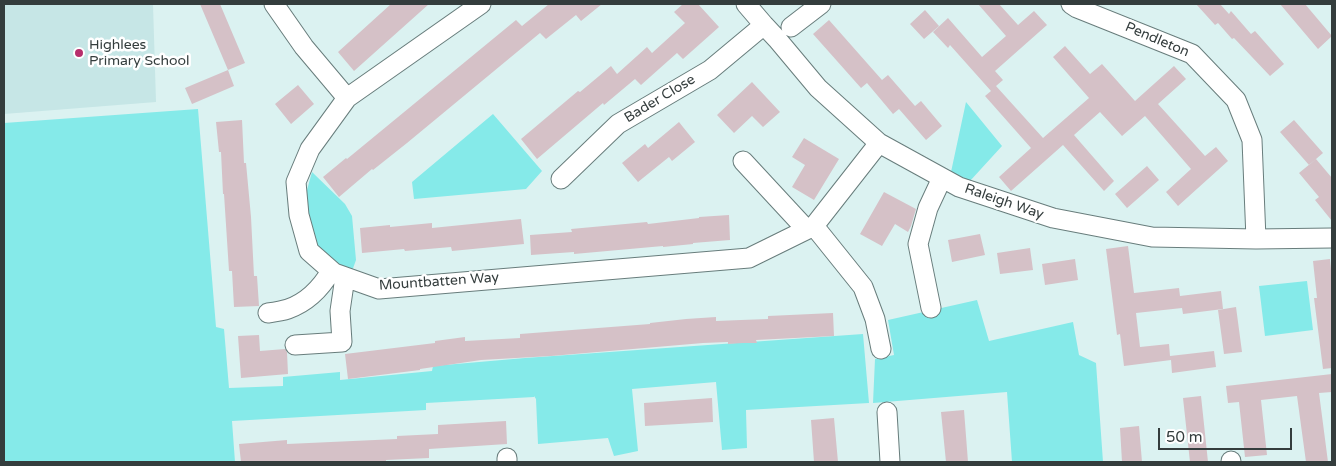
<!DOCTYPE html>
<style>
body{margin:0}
#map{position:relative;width:1336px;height:466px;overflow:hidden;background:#dbf2f1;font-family:"Varela Round",sans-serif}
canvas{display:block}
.frame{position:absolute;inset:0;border:5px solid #343d3d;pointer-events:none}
.scale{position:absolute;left:1158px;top:428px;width:134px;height:22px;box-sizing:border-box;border:2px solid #343d3d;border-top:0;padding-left:6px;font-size:15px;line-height:18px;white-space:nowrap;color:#343d3d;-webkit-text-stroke:4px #fff;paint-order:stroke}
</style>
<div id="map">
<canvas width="1336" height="466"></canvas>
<div class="frame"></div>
<div class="scale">50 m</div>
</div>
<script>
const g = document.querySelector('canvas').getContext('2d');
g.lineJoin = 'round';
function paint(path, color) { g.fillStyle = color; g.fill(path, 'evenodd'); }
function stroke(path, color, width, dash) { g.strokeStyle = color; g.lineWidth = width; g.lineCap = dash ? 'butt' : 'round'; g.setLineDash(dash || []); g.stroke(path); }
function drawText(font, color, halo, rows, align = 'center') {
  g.font = font + ' "Varela Round",sans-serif'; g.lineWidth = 5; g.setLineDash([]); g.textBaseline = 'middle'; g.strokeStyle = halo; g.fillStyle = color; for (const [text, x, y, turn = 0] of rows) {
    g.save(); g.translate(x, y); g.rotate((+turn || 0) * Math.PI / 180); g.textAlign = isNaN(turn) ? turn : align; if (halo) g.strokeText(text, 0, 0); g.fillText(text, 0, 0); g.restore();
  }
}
paint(new Path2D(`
 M4,4h149l3,98 -152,12z`), '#c6e6e6');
paint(new Path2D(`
 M966,102l36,44 -32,35 -19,-9z
 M198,109l18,218 8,2 5,59 54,-2v-9l57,-5v8l92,-9 1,-5 92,-8 338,-24 6,69 -123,7 1,38 -25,2 -6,-68 -84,7 6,62 -24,5 -6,-18 -70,6 -2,-45 -2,-3v1l-108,6v7l-194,11 3,41h-231v-339z
 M493,114l49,57 -16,18 -112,10 -2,-17z
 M312,172l33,32 7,12 4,44 -5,14 -32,-23 -13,-43 1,-18z
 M1307,281l6,49 -48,6 -6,-50z
 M977,300l12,41 84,-19 6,33 17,8 7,99h-91l-5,-70 -134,11 2,-44 19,-4 -6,-35z`), '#85eae9');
paint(new Path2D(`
 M200,4h20l25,59 -17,7z
 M391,4h38l-75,67 -16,-19z
 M549,4h53l-21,17 -5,-6 -30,24 -6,-6 -133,110 -34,27 -1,-1 -33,28 -16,-20 23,-19 1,1 169,-139 6,6z
 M683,4h15l21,23 -36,32 -6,-6 -36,32 -6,-6 -31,26 -1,-2 -66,56 -16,-20 57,-48 2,1 31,-26 6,8 30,-27 5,6 33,-30 -11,-11z
 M978,4h21l19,21 16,-14 13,14 -52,46 8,9 -7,6 47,52 46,-40 -36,-41 12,-11 25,28 12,-10 33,37 39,-35 12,13 -28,25 47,52 11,-9 12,14 -50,45 -12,-14 25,-23 -46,-53 -23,20 -22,-24 -26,23 40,46 -10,10 -41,-46 -52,46 -12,-14 32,-29 -46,-52 6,-5 -41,-46 -2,3 -15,-16 15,-14 34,39 24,-21z
 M1196,4h24l9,10 2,-3 20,23 4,-3 29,33 -14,12 -36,-38 -2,1 -14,-16 -3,2z
 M1280,4h25l27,32 -14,13z
 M925,10l14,16 -15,13 -14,-15z
 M829,20l53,60 6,-5 27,31 6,-5 21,25 -16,14 -27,-31 -6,5 -26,-31 -6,5 -48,-54z
 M228,70l6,16 -42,18 -7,-16z
 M752,82l28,30 -17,15 -11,-11 -18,17 -17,-18z
 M298,85l16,19 -23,20 -16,-20z
 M242,120l2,43h2l5,54 3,59h3l2,30 -25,1 -2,-36h-3l-5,-77h-1l-2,-42h-2l-3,-30z
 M1294,120l29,33 -14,12 -29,-33z
 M679,122l16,20 -23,19 -3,-4 -31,25 -16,-19 23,-19 3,4z
 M804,138l35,21 -25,41 -22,-13 13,-22 -13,-8z
 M1316,159l16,19v43l-17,-21 4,-3 -20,-24z
 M1147,166l12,14 -32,28 -12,-14z
 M884,192l32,17 -5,17 -3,6 -13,-8 -13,22 -22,-12z
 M729,215l1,25 -37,3v1l-30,3v-1l-89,8v-2l-43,3 -1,-20 42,-3 -1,-3 76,-7 1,2 51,-6v-1z
 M521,219l3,25 -72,7 -1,-4 -46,4 -1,-2 -42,4 -2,-25 30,-3v2l42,-4v5z
 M980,234l5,21 -33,7 -4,-22z
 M1128,246l6,47 45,-5 1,8 41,-5 2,18 -40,5 -1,-6 -46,5 4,34 29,-3 1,12 44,-5 2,16 -44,6 -1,-13 -47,6 -4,-32 -3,1 -11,-86z
 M1030,248l3,22 -33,4 -3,-21z
 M1075,259l3,21 -33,5 -3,-21z
 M1330,259l2,20v89l-9,1 -9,-71h3l-4,-37z
 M1236,307l6,45 -18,2 -6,-44z
 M833,313l1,23 -78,4 1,3h-14l-15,1v-2l-25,1 -152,13 -70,4 -61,9v1l-72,9 -3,-25 90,-11v-2l30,-4v4l55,-3v-4l130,-10v-1l36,-4 30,-2v4l25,-1 27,-1v-3z
 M259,335l1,16 25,-2 2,3 1,22 -47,4 -3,-42z
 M1332,374v18l-13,1 9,69h-22l-9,-66 -36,4 6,55 -22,2 -6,-55 -11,1 -2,-17z
 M1201,396l7,66h-18l-7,-64z
 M712,398l1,24 -68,4 -1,-23z
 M964,410l4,52h-22l-5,-50z
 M834,418l4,44h-24l-3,-42z
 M506,421l1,23 -78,5v9l-43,2v2h-145l-2,-18 48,-4v4l110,-5v-3l41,-2v-9z
 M1139,426l3,36h-20l-2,-34z`), '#d5c1c7');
const minor = new Path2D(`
 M274,4l30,43 43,51
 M481,4l-134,94 -37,51 -14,33 3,33 10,36 25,22 45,16 370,-31 65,-32 65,-83
 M746,4l18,21 13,14 41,49 61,55 80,44 94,31 99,19 104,2 76,-1
 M1071,4l6,4 115,46 44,46 16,40 4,99
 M791,27l30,-23
 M743,161l63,68
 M561,179l57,-55 92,-54 54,-45
 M814,226l49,61 12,32 6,30
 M931,308l-13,-64 10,-36 14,-30
 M268,313c7,-1 14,-2 20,-4 20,-7 33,-21 43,-38
 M295,345l47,-3 -2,-31 5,-34
 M887,412l3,50
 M507,458v4
 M1231,461v1`);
stroke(minor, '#687d7c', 21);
stroke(minor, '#fff', 19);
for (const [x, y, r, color] of [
 [79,53,5,"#b72e6c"]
]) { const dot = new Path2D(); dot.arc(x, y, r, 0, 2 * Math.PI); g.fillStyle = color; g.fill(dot); stroke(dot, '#fff', 2); }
drawText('14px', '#343d3d', '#fff', [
 ["Pendleton",1157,40,23],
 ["Bader Close",660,99,-31],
 ["Raleigh Way",1004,202,19],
 ["Mountbatten Way",439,282,-4]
]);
drawText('14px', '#343d3d', '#fff', [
 ["Highlees",89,45],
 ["Primary School",89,61]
], 'left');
</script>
